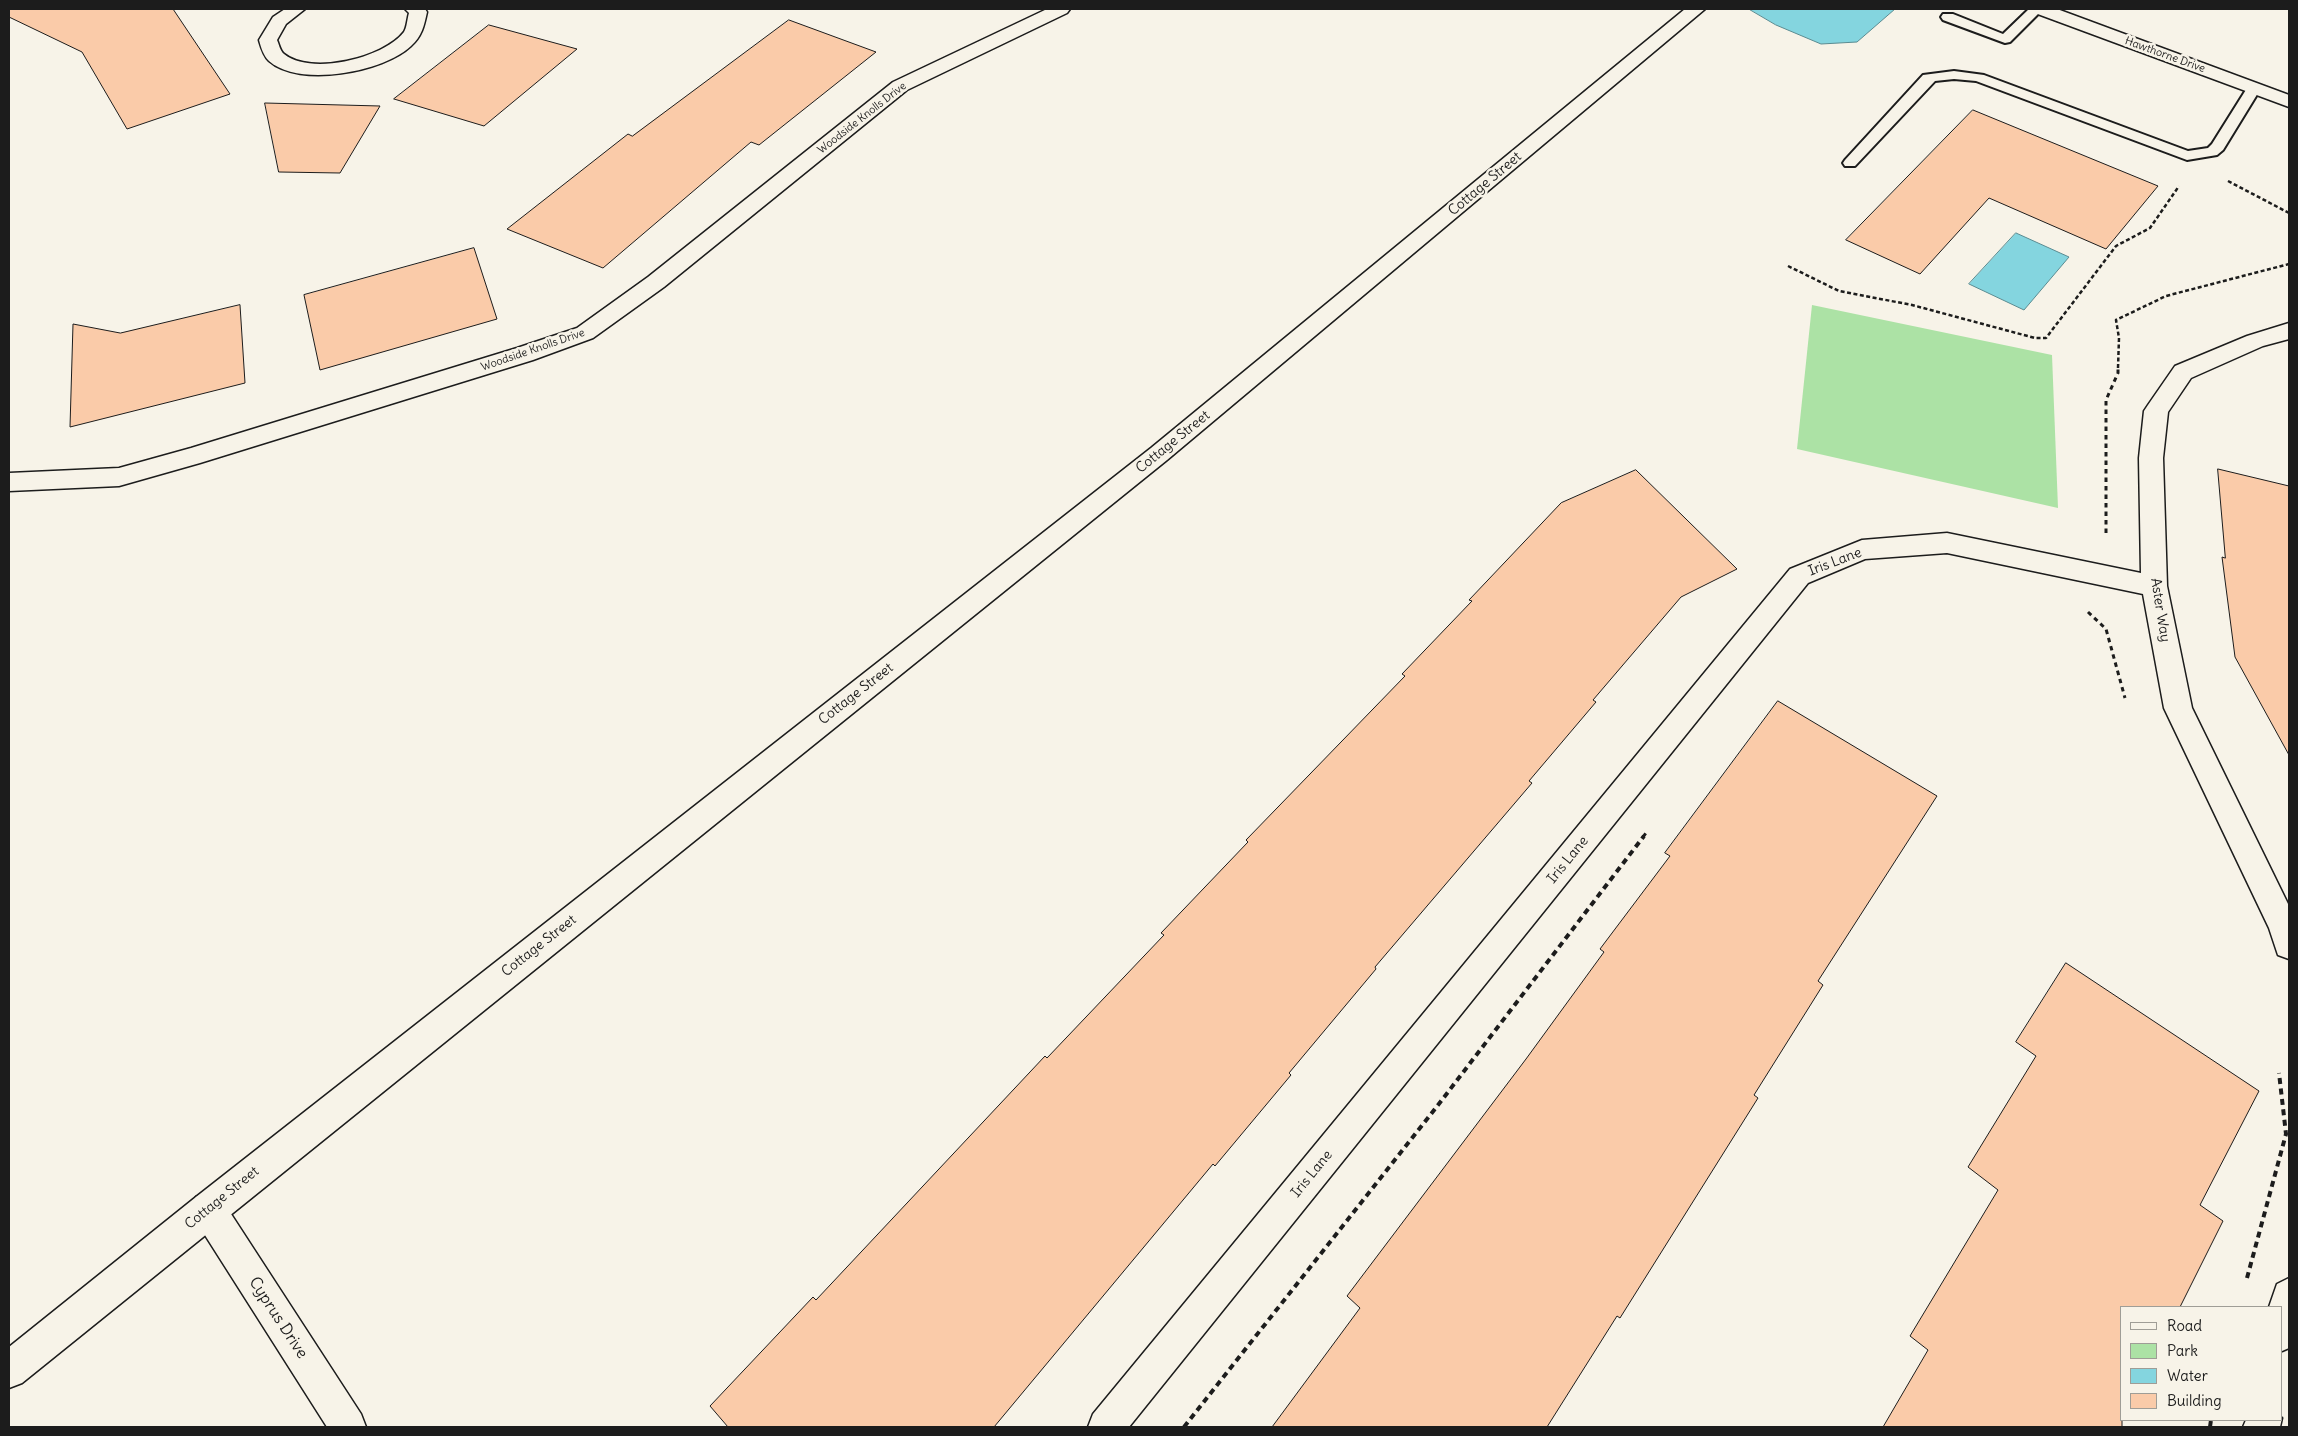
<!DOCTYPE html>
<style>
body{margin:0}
#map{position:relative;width:2298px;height:1436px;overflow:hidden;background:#f7f3e8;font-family:Delius,sans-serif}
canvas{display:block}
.frame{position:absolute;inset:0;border:10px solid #1c1c1c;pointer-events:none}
.legend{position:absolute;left:2120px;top:1306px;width:162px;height:115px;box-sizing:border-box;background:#f7f3e8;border:1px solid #9f9d96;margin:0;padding:6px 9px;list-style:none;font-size:15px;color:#1c1c1c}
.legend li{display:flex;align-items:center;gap:10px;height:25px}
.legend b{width:25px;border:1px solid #9f9d96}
</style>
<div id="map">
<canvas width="2298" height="1436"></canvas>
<div class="frame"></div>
<ul class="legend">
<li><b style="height:6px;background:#f7f3e8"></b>Road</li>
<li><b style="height:14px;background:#ace2a5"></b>Park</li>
<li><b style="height:14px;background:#84d5df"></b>Water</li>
<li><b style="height:14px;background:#facba9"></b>Building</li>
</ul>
</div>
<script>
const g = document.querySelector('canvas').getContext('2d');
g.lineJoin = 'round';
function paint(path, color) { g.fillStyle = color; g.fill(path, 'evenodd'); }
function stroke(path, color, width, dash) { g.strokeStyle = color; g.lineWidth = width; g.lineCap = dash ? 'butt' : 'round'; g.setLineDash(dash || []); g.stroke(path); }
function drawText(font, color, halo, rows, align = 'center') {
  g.font = font + ' Delius,sans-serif'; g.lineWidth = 5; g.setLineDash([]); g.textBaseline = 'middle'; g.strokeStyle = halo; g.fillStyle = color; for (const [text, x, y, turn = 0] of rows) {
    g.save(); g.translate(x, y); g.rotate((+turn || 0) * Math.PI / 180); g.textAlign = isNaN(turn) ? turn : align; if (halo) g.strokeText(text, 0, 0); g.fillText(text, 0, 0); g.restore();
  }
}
paint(new Path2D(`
 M1812,305l240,50 6,153 -261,-59z`), '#ace2a5');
const water = new Path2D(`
 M1749,9h146l-38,33 -36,2 -45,-19z
 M2016,233l53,24 -45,53 -55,-26z`);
paint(water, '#84d5df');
stroke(water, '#5a8b91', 1);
const building = new Path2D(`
 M9,9h164l57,85 -103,35 -45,-77 -73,-35z
 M789,20l87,32 -117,93 -8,-3 -148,126 -96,-39 121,-95 4,2z
 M489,25l88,24 -93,77 -90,-27z
 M265,103l115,3 -40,67 -61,-1z
 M1973,110l185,76 -52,63 -117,-51 -69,76 -74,-34z
 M474,248l23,71 -177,51 -16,-75z
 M240,305l5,78 -175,44 3,-103 47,9z
 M2218,469l71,17v269l-54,-98 -13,-100 3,1z
 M1636,470l101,99 -56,28 -88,103 3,2 -67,79 3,2 -157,184 1,2 -87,104 2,2 -76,91 -2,-2 -219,263h-266l-18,-21 103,-109 3,3 229,-244 2,2 117,-123 -3,-2 87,-91 -2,-2 159,-164 -3,-2 70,-73 -3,-1 92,-97z
 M1778,701l159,95 -119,185 5,4 -69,110 4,3 -138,220 -3,-2 -70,111h-275l88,-119 -13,-12 179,-237 78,-107 -4,-3 70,-93 -5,-3z
 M2066,963l193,128 -59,114 23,16 -43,86h-58v120h-239l45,-77 -18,-14 88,-146 -30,-23 68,-111 -20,-14z`);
paint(building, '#facba9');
stroke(building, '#1c1c1c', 1);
const lane = new Path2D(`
 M2029,9h14l-33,33 -5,1 -62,-23 -2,-3 2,-3h10l50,20z
 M1954,71l30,4 204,76 20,-3 4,-4 37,-59h10l2,3 -38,62 -6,5 -30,5 -211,-79 -22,-2 -19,2 -80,85h-10l-2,-3 2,-3 78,-85z`);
const street = new Path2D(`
 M285,9h20l-19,15 -9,16c2,4 3,11 7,14 27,22 100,4 120,-22 3,-5 3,-12 5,-19l-4,-4h20l2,3c-3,14 -5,24 -16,34 -27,26 -112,42 -142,15 -6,-6 -8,-14 -10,-21l14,-23z
 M1047,9h23l-3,4 -160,77 -243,197 -71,51 -60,22 -333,103 -81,23 -110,5v-18l110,-5 72,-20 326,-100 60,-20 71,-51 245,-195z
 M2032,9h25l232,86v12l-254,-94z
 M2289,323v16l-26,7 -72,32 -23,34 -5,46 4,128 25,122 97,198v53l-11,-4 -9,-27 -105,-220 -21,-114 -196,-41 -82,6 -57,24 -679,844h-41l5,-13 697,-845 72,-29 85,-7 194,40 -2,-115 5,-47 4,-6 27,-39 72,-30z
 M208,1192l12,5 141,217 5,13h-39l-131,-206 -5,-12 5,-12z
 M2289,1278v70l-7,3v-44h-13l8,-23z
 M2282,1418l-2,9h-37l3,-7z`);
const secondary = new Path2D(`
 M1685,9h20l-538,451 -1145,923 -13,5v-41l187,-150 955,-749z`);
stroke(lane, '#1c1c1c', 4);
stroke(street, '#1c1c1c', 3);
stroke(secondary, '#1c1c1c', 3);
stroke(new Path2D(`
 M2228,181l61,32
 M1788,266l51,25 73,14 123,33h11l70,-92 34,-18 29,-42
 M2118,368l1,-30 -3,-18 50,-24 123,-32`), '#1c1c1c', 2.5, [4, 2.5]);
stroke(new Path2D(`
 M2106,533v-133l12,-27v-6
 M2088,612l18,17 19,69
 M1643,837l3,-4`), '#1c1c1c', 3, [4.5, 4]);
stroke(new Path2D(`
 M2247,1278l39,-144 -7,-61
 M1184,1427l251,-318 209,-273
 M2210,1427l1,-7`), '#1c1c1c', 4, [6, 4.5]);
paint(lane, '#f7f3e8');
paint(street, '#f7f3e8');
paint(secondary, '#f7f3e8');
drawText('11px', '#1c1c1c', '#f7f3e8', [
 ["Hawthorne Drive",2165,55,20],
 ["Woodside Knolls Drive",862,118,-38],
 ["Woodside Knolls Drive",533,350,-19]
]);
drawText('14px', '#1c1c1c', '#f7f3e8', [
 ["Cottage Street",1485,184,-40],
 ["Cottage Street",1173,442,-39],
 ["Iris Lane",1835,562,-21],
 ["Aster Way",2160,610,81],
 ["Cottage Street",856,694,-38],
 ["Iris Lane",1568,860,-51],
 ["Cottage Street",539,946,-38],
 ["Iris Lane",1312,1174,-51],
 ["Cottage Street",222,1198,-39]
]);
drawText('16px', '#1c1c1c', '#f7f3e8', [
 ["Cyprus Drive",278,1318,57]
]);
</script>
